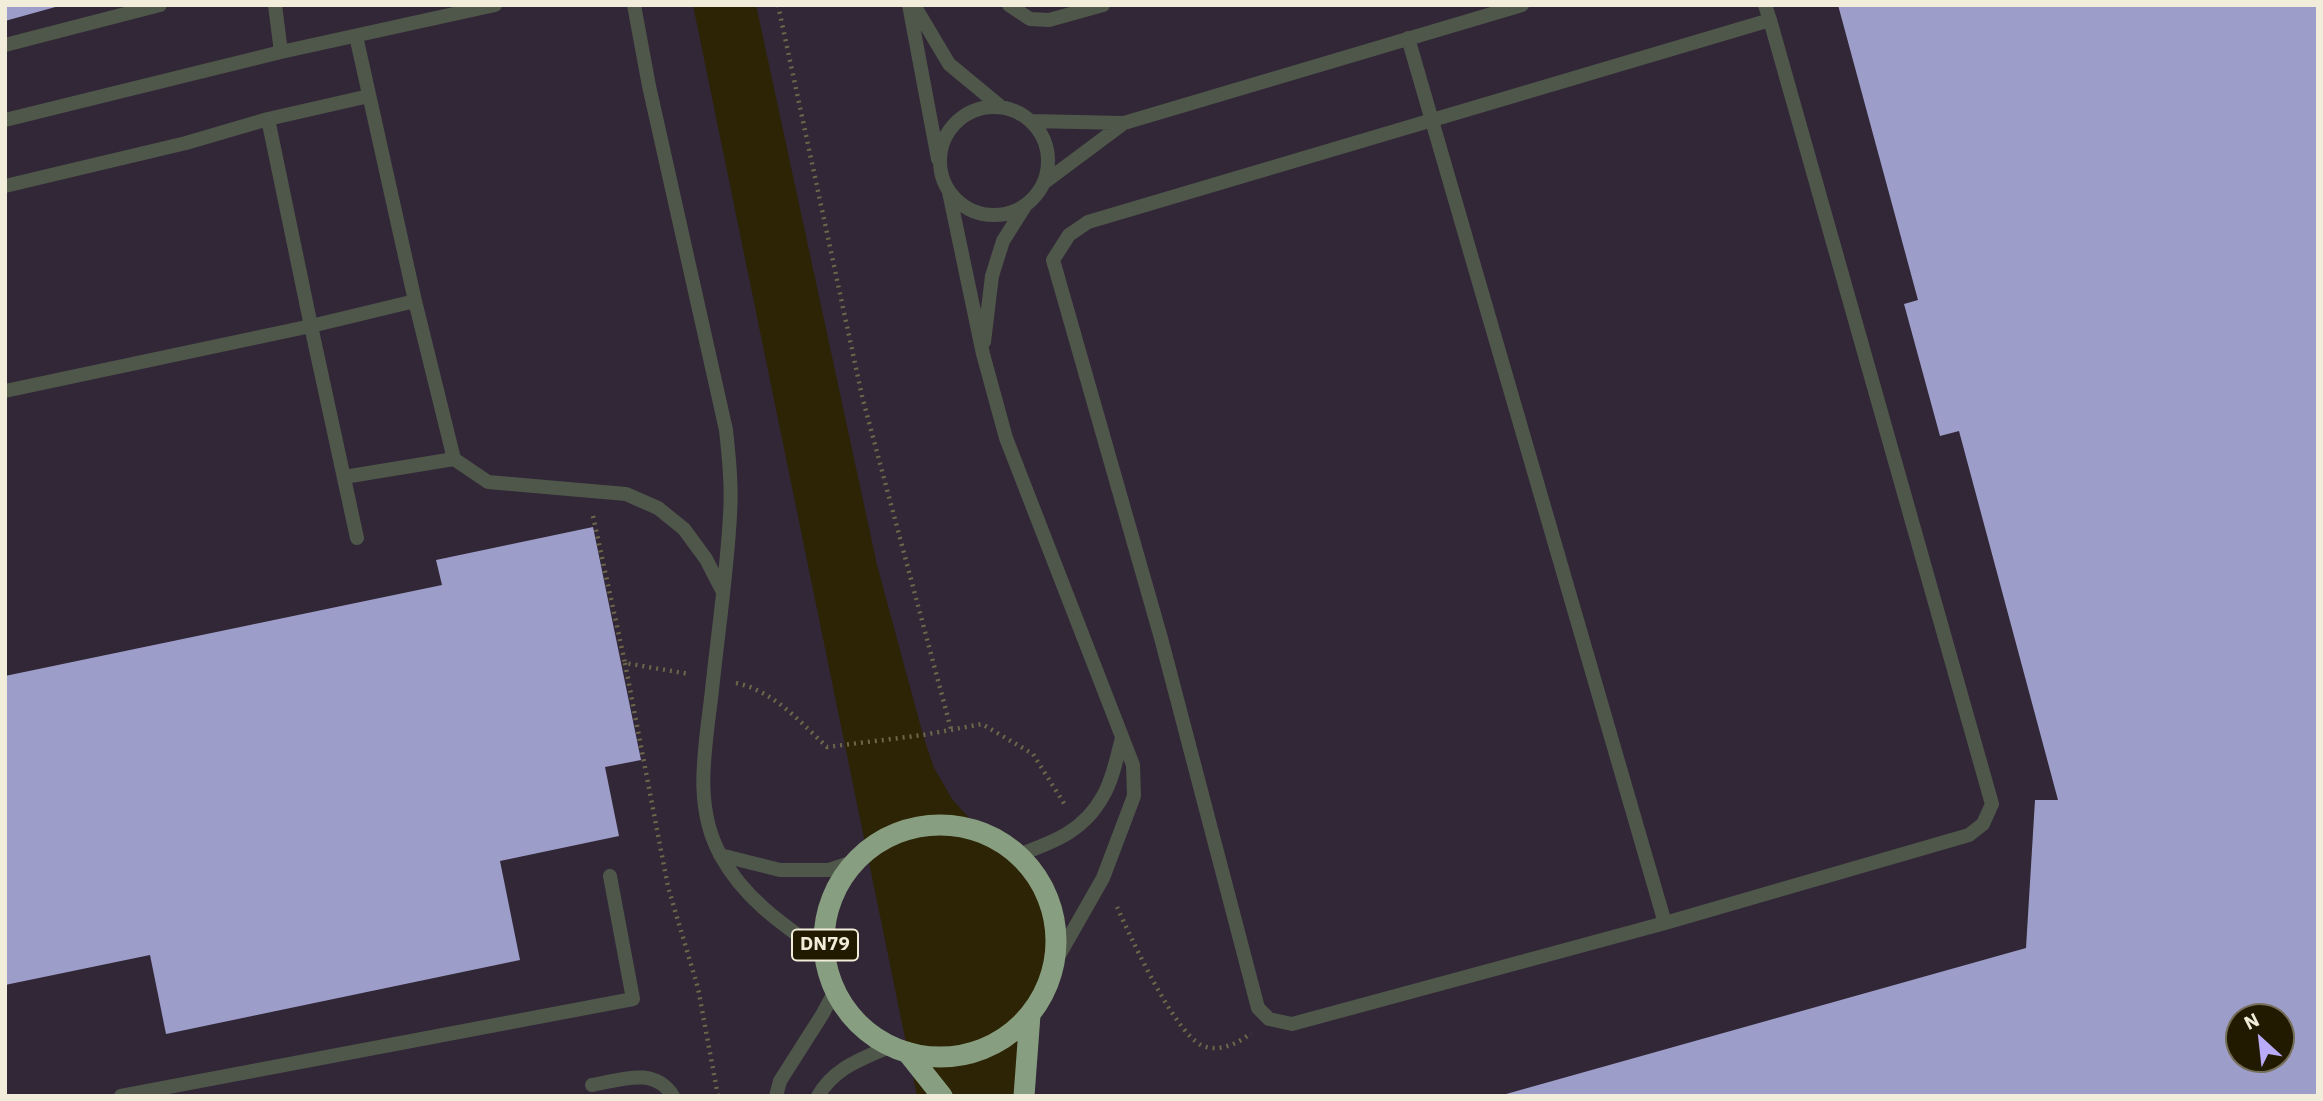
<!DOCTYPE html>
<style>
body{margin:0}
#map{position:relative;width:2323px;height:1101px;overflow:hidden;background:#2c2404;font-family:"IBM Plex Sans",sans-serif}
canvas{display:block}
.frame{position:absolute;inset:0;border:7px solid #f2eddb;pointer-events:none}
.north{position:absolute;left:2225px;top:1003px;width:70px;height:70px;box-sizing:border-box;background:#221a00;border:2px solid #756e58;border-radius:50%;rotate:333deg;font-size:19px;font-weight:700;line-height:28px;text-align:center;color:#f2eddb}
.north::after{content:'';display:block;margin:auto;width:24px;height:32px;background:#b9abf7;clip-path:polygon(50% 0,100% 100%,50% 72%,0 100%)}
</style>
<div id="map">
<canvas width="2323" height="1101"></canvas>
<div class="frame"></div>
<div class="north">N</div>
</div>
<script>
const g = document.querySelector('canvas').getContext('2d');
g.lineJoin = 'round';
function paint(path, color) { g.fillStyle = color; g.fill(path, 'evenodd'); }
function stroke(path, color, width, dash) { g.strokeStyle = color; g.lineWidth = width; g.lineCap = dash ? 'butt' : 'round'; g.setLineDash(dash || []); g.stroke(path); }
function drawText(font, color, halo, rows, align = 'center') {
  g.font = font + ' "IBM Plex Sans",sans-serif'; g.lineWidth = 7; g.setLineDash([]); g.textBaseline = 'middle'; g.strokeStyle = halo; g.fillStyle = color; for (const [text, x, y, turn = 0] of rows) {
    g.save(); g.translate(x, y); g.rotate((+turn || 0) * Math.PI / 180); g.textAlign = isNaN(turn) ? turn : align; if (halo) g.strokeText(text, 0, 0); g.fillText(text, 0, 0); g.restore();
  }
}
paint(new Path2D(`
 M5,5h688l224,1091h-912z
 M756,5h1562v1091h-1294l6,-81 18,-31 6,-20 3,-27 -4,-28 -11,-25 -24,-29 -49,-37 -17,-19 -18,-31 -11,-33 -46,-170zM2239,1017h42v42h-42z`), '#312736');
paint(new Path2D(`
 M5,5h54v1l-54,15z
 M1838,5h480v1091h-819l527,-148 9,-148h23l-99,-369 -19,5 -36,-132 14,-4zM2239,1017h42v42h-42z
 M593,527l48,233 -36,7 14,69 -119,25 20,99 -354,74 -16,-79 -145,30v-309l437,-91 -6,-25z`), '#9d9dc9');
stroke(new Path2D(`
 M778,5l84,391 89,333
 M593,516l32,147 64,11
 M625,663l43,224 30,101 20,108
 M736,683c38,8 64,39 91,64l96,-12 59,-11 51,30 32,51
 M1117,907c14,31 56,123 84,138 16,8 37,-1 50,-12`), '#6d664b', 4.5, [2, 5]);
stroke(new Path2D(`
 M275,5l6,47
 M634,5l15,81 77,344c3,28 6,57 4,85 -3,58 -12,117 -18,175 -6,55 -20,115 9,166 24,44 64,70 103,98
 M909,5l29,154
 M914,5l35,59 52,43
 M1009,5l21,14 19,1 54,-15
 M1765,5l5,15c74,262 148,523 222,784l-9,20 -14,11 -304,88 -373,101 -23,-5 -11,-11 -97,-370 -108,-378 16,-25 19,-13 682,-202
 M356,36l59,265 39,158 34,23 138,12 32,14 26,21 22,30 16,31
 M1408,38l257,885
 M5,45l155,-40
 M940 161a54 54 0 1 1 108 0a54 54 0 1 1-108 0Z
 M268,119l101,-23
 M5,120l276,-68 214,-47
 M1031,121l93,2 398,-118
 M1045,182l79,-59
 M5,186l181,-43 82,-24 43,207 104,-25
 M949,192l34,162 23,84 127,327 1,31 -31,82 -49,86
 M984,342l8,-66 11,-35 22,-35
 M5,391l306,-65 46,212
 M344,477l110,-18
 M720,855l60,15h49l27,-9
 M1018,855c36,-13 66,-24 85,-59 10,-17 14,-40 19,-58
 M592,1085c29,-5 62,-19 81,11
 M121,1096l512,-97 -23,-123
 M776,1096l4,-15 42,-66 13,-24
 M818,1096c17,-29 44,-37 73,-50`), '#4f574b', 14);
stroke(new Path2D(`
 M824 941a116 116 0 1 1 232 0a116 116 0 1 1-232 0Z
 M907,1052l35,44
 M1024,1096l6,-81`), '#889e80', 21);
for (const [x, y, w] of [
 [825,945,66]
]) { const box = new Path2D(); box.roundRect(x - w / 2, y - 15.5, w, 31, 5); g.fillStyle = '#221a00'; g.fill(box); stroke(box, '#f2eddb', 2); }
drawText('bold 19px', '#f2eddb', null, [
 ["DN79",825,945]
]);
</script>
